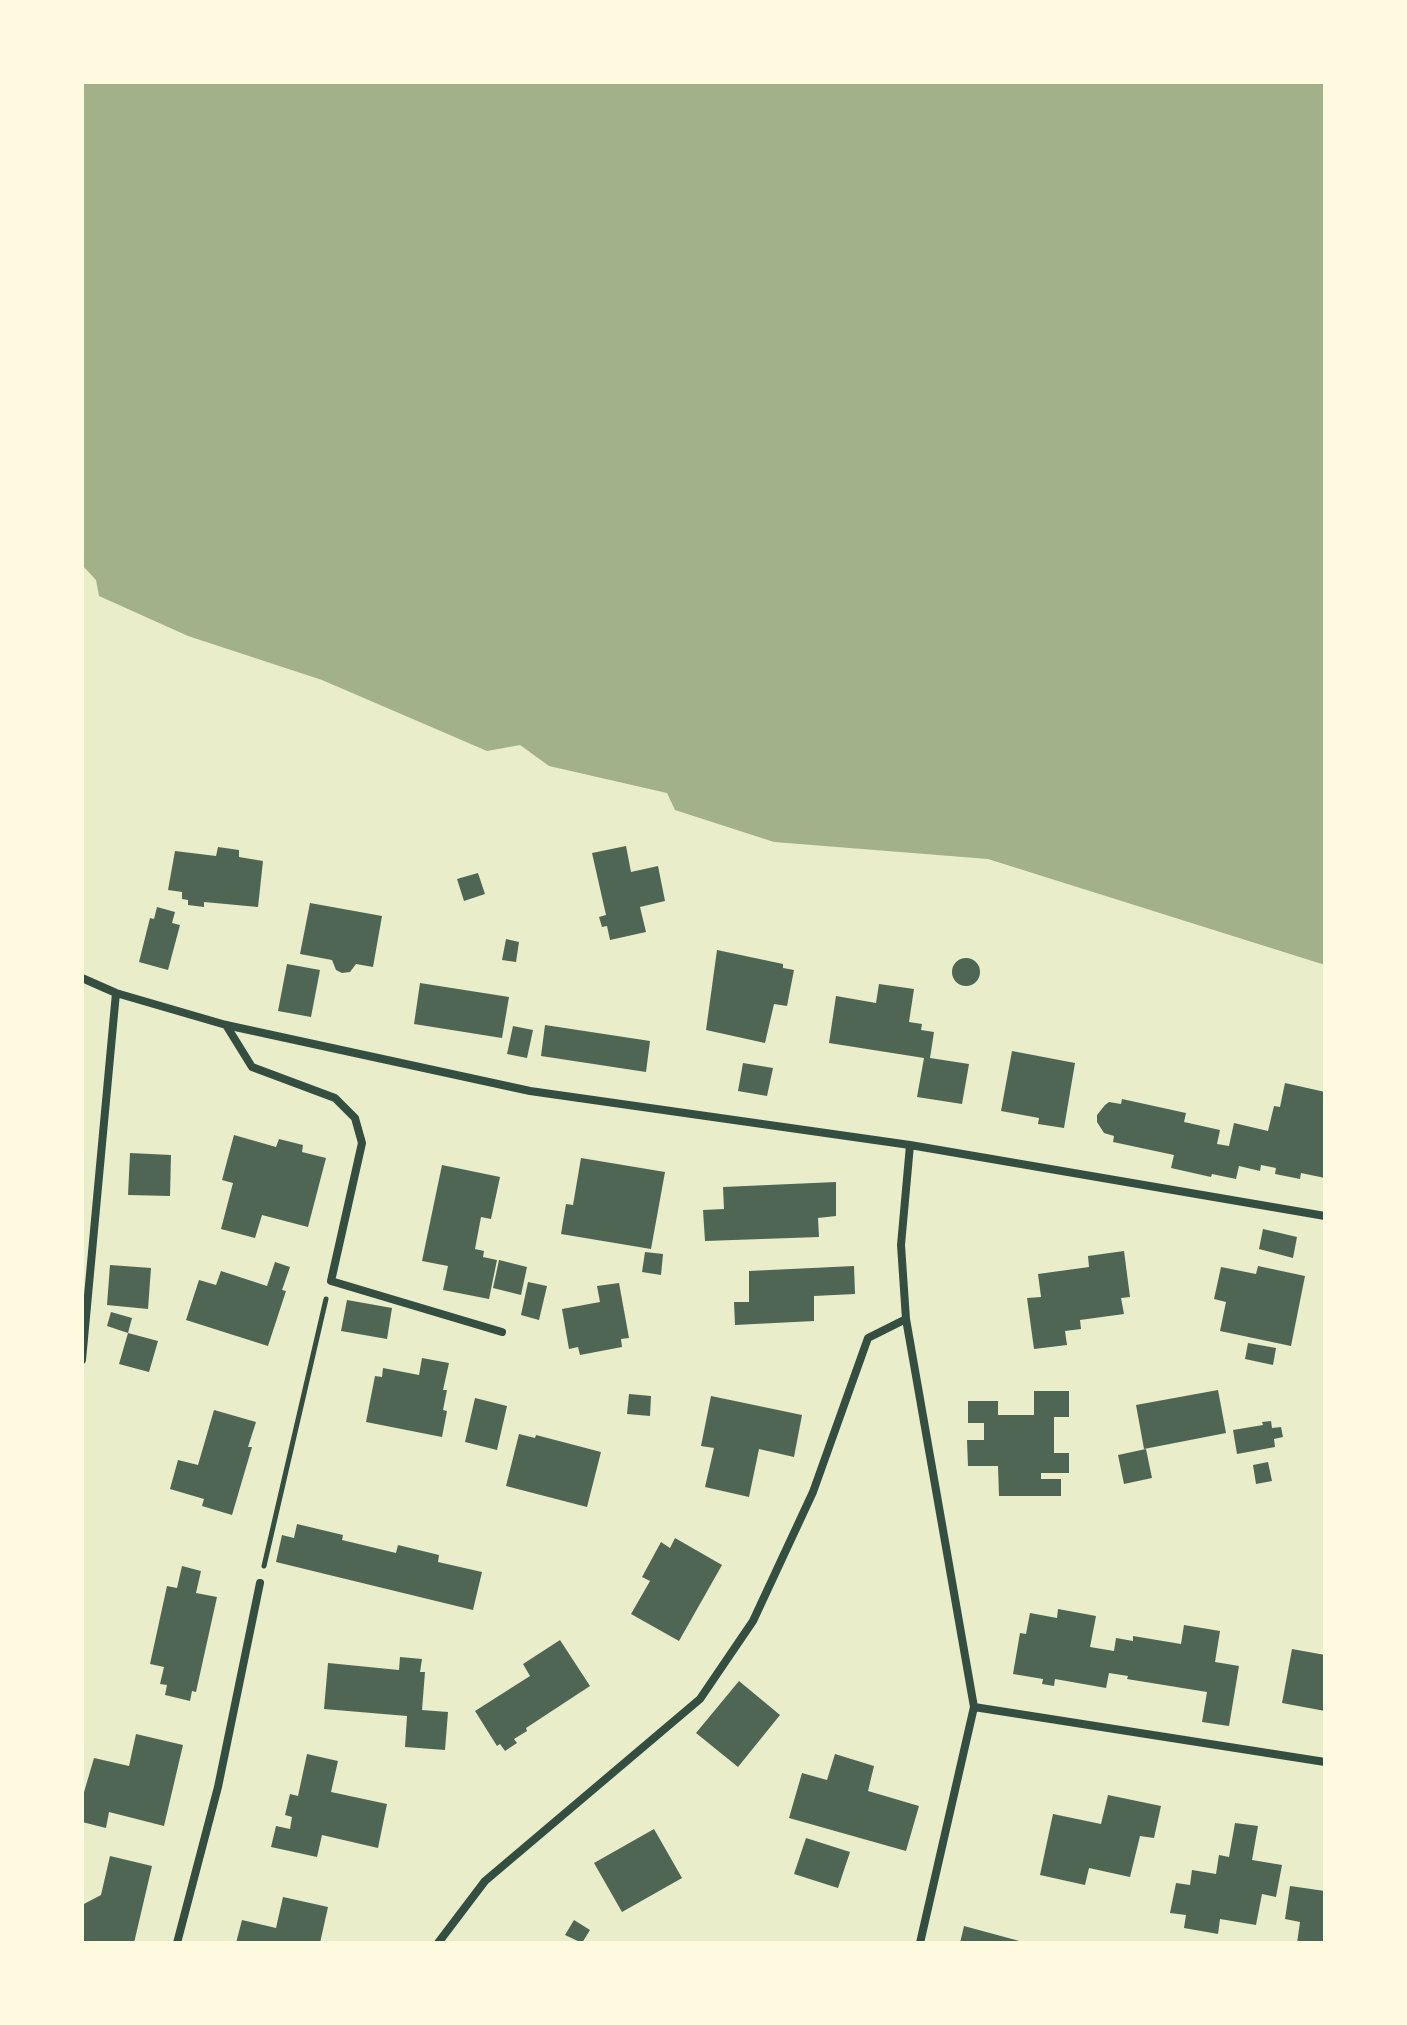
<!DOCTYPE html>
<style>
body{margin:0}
#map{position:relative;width:1407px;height:2025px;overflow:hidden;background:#e9edc9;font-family:"Source Sans 3",sans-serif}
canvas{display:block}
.frame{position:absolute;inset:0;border:84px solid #fefae0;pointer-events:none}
</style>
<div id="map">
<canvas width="1407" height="2025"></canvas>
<div class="frame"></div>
</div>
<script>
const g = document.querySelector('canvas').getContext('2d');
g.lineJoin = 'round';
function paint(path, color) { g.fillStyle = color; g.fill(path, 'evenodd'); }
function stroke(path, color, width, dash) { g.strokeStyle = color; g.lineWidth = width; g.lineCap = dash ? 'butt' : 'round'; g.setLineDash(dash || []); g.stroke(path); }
paint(new Path2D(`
 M82,82h1243v883l-337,-106 -214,-17 -99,-32 -8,-17 -118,-27 -29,-21 -33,6 -165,-71 -134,-44 -89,-40 -3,-16 -14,-15z`), '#a3b18a');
paint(new Path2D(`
 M626,846l5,26 27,-6 7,35 -25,6 6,25 -36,8 -3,-14 -5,1 -3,-10 7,-2 -14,-62z
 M218,847l21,3v7l24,4 -5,46 -54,-5v5l-16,-2v-5l-6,-1v-7l-14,-2 7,-39 41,5z
 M478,873l7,21 -21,7 -7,-22z
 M310,903l72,13 -9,51 -17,-3 -6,8 -8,1 -6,-3 -4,-10 -32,-6z
 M157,907l18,5 -3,11 8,2 -12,45 -29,-8 11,-44 4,1z
 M506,939l13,3 -3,20 -14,-2z
 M717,950l66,14v4l11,2 -7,36 -13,-2 -9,39 -59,-13z
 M952 972a14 14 0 1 1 28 0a14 14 0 1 1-28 0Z
 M287,964l33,6 -9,47 -33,-6z
 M420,983l89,14 -7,41 -88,-14z
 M879,984l35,5 -5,33 13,2 -1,6 13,2 -4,26 39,6 -7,40 -45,-7 7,-39 -95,-15 7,-47 40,7z
 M545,1025l105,16 -4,31 -105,-16z
 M513,1026l20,4 -6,28 -20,-4z
 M1012,1051l63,12 -11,65 -26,-4 1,-6 -38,-7z
 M743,1063l30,5 -6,28 -29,-5z
 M1285,1083l40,9v86l-24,-5 -1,6 -25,-5 1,-6 -15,-3 -1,6 -21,-5 -3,13 -24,-5 -1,3 -40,-9 3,-13 -61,-13 1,-6 -10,-3 -7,-11v-7l8,-10 4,-3 12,2 1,-5 64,14 -2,9 36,8 -3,14 12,2 5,-23 34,8 6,-25 6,1z
 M234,1135l42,12 3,-8 24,6 -1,7 24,6 -18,69 -46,-12 -7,23 -34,-9 12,-46 -11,-3z
 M130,1153l41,2 -1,41 -42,-1z
 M581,1158l84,14 -14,77 -90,-15 5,-30 7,1z
 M442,1165l58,12 -9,42 -10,-2 -6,32 9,2 -1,6 14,3 -8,39 -46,-9 5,-24 -26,-5z
 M836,1182v34l-18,2 1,19 -114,4 -2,-31 21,-1 -1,-22z
 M1263,1229l34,8 -4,21 -34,-9z
 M1124,1251l6,46 -9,1 3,16 -44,6 1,9 -16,2 2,14 -33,4 -7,-51 14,-1 -3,-23 51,-7 -1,-11z
 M645,1252l18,2 -2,21 -19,-3z
 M499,1260l28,7 -6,28 -28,-7z
 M275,1262l15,5 -8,23 4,1 -18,55 -82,-26 13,-40 17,5 5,-14 46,15z
 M110,1265l41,3 -3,41 -41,-4z
 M854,1266l1,28 -41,2v25l-79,4 -1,-23h15v-31z
 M1258,1266l47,10 -14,70 -71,-15 6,-29 -12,-3 7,-32 35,7z
 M528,1282l19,4 -8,34 -18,-5z
 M619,1283l10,55 -8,1 1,8 -42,8 -2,-8 -9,2 -7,-40 38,-7 -3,-16z
 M347,1300l45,8 -5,31 -46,-8z
 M111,1312l21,6 -4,15 30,8 -9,31 -30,-8 9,-31 -21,-7z
 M1248,1343l28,5 -3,17 -28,-6z
 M422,1358l27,5 -6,27h4l-4,20 4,1 -5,26 -76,-15 9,-46 7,1 1,-9 36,7z
 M1218,1390l8,43 -82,16 -8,-44z
 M1034,1391h35v26h-15v36h15v20h-28v6h20v17h-62l-1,-30h-30l-1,-26h17v-17h-16v-22h30v14h36z
 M629,1394l22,2 -1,20 -23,-2z
 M711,1396l91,19 -8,42 -35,-8 -10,48 -44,-10 9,-39 -13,-2z
 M475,1398l32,8 -10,44 -32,-8z
 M214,1410l42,12 -8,25h4l-20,68 -30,-9 2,-7 -34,-10 8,-29 20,5z
 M1271,1421l1,7 9,-1 2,10 -9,2 1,8 -38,7 -4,-24 30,-5 -1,-3z
 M519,1434l16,4 1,-3 65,17 -14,55 -81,-21z
 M1146,1449l6,29 -28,6 -6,-29z
 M1268,1462l4,19 -16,3 -3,-19z
 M297,1524l46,11 -1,5 54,13 2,-8 41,10 -1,7 44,10 -9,38 -197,-48 6,-27 12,3z
 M675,1538l47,27 -43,76 -48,-27 19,-33 -8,-4 19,-35 9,6z
 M182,1566l19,5 -5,22 21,4 -21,95 -4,-1 -2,10 -25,-6 2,-10 -7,-1 4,-17 -14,-3 17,-78 10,2z
 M1058,1609l38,7 -6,31 24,4 2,-13 17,3v-5l48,8 3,-19 36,6 -5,31 24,4 -10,60 -27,-4 5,-30 -80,-13 1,-3 -19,-3 -3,15 -51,-9 -1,7 -12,-2 1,-5 -30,-5 7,-41 6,1 4,-21 27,5z
 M560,1640l30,46 -64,42 1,3 -13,8 3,4 -12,8 -5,-7 -3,2 -22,-35 55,-35 -7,-12z
 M1292,1649l33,6v56l-43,-8z
 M400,1657l22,2 -2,13h5l-3,38 26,2 -3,38 -40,-3 2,-31 -83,-7 4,-46 71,7z
 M739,1681l41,34 -42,52 -42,-34z
 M136,1734l47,11 -19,81 -55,-14 -3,16 -24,-6v-23l12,-41 35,8z
 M307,1754l31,7 -7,31 56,12 -9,44 -56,-13 -5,22 -46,-10 5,-21 14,3 2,-12 -7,-2 5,-21 8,2z
 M835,1754l39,12 -6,25 51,15 -13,45 -117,-33 13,-45 25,7z
 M1108,1795l53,11 -7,32 -14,-2 -10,41 -41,-9 -4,17 -45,-10 13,-61 48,10z
 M1235,1823l23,3 -6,34 30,5 -6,32 -14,-3 -6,31 -36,-6 -2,15 -34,-6 2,-13 -16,-2 6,-30 14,2 2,-15 24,4 3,-19 10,2z
 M654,1829l28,49 -60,34 -28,-49z
 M806,1838l44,14 -12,36 -44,-14z
 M110,1856l42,10 -18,77h-52v-38l19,-10z
 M1290,1886l35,5v52h-28l3,-21 -15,-3z
 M283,1897l45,10 -8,36h-84l6,-23 34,8z
 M574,1920l16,10 -8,13 -17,-8z
 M964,1926l59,16 -1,1h-62z`), '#4f6655');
stroke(new Path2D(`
 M264,1566l62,-267`), '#344e41', 5);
stroke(new Path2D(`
 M82,978l34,15 110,32 304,66 380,54 415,71
 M226,1025l26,42 83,31 20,20 7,25 -31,138 171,51
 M910,1145l-9,100 5,74 68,388 -54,236
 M82,1360l34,-367
 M974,1707l351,55
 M177,1943l41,-156 42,-204
 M438,1943l47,-62 215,-182 53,-78 60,-129 55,-154 38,-19`), '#344e41', 8);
</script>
